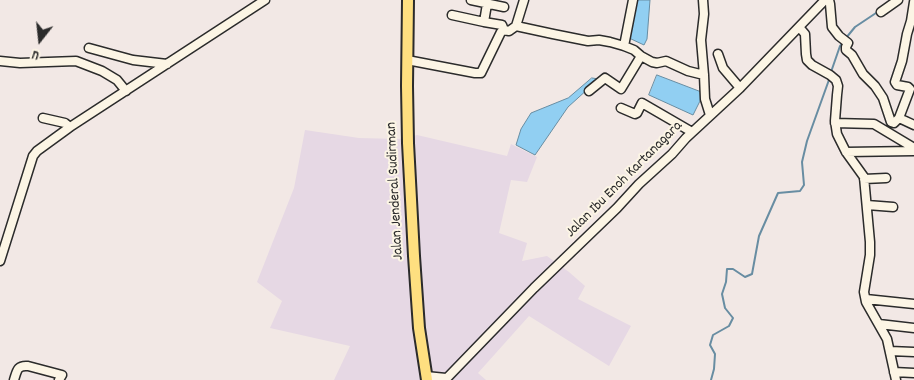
<!DOCTYPE html>
<style>
body{margin:0}
#map{position:relative;width:914px;height:380px;overflow:hidden;background:#f2e8e5;font-family:Dekko,sans-serif}
canvas{display:block}
.north{position:absolute;left:15px;top:15px;width:50px;height:50px;-webkit-text-stroke:4px #fcf5e5;paint-order:stroke;rotate:196deg;font-size:14px;font-weight:700;line-height:20px;text-align:center;color:#2b2b2b}
.north::after{content:'';display:block;margin:auto;width:18px;height:22px;background:#2b2b2b;clip-path:polygon(50% 0,100% 100%,50% 72%,0 100%)}
</style>
<div id="map">
<canvas width="914" height="380"></canvas>
<div class="north">U</div>
</div>
<script>
const g = document.querySelector('canvas').getContext('2d');
g.lineJoin = 'round';
function paint(path, color) { g.fillStyle = color; g.fill(path, 'evenodd'); }
function stroke(path, color, width, dash) { g.strokeStyle = color; g.lineWidth = width; g.lineCap = dash ? 'butt' : 'round'; g.setLineDash(dash || []); g.stroke(path); }
function drawText(font, color, halo, rows, align = 'center') {
  g.font = font + ' Dekko,sans-serif'; g.lineWidth = 4; g.setLineDash([]); g.textBaseline = 'middle'; g.strokeStyle = halo; g.fillStyle = color; for (const [text, x, y, turn = 0] of rows) {
    g.save(); g.translate(x, y); g.rotate((+turn || 0) * Math.PI / 180); g.textAlign = isNaN(turn) ? turn : align; if (halo) g.strokeText(text, 0, 0); g.fillText(text, 0, 0); g.restore();
  }
}
paint(new Path2D(`
 M305,130l54,8 40,1 18,-4 90,21 4,-12 26,13 -10,25 -16,-2 -12,53 28,10 -5,18 25,-5 22,16 16,14 -7,13 53,27 -22,40 -80,-50 -51,57 8,7h-152l16,-34 -80,-18 12,-27 -25,-19 37,-94z`), '#e6d8e4');
const water = new Path2D(`
 M634,0h16l-3,39 -3,6 -15,-7z
 M657,75l47,18 -11,22 -44,-20z
 M592,78l7,1 -31,28 -33,48 -19,-10 5,-16 10,-16 37,-15z`);
paint(water, '#91cff2');
stroke(water, '#688da2', 1);
stroke(new Path2D(`
 M846,38l9,-11 24,-16
 M831,72l9,-26 3,-4
 M711,380l3,-11 1,-15 -5,-9 3,-10 16,-9 4,-8 -8,-10 -3,-14 4,-12 1,-13h6l12,8 7,-3 7,-38 19,-43 22,-2 4,-6 -2,-23 5,-21 23,-64`), '#688da2', 2);
const minor = new Path2D(`
 M471,0l33,7
 M703,0l1,14 -3,26 3,35 1,24 5,16
 M829,0l1,4 2,23 7,9 9,7 -2,4v3l6,5 11,19 12,12 8,12 8,24 3,1 5,-5 15,7
 M881,12l17,-12
 M452,15l32,7 3,-18
 M484,22l18,3 2,5
 M516,26l37,8 35,7 11,-1 11,2 14,4 10,4 7,6 11,6 5,1 9,-2 22,10 16,4
 M799,27l6,7 1,20 1,6 5,5 18,10 6,5 2,6 -1,9 -2,26 2,13 9,18 18,25 6,65v13l-6,37 2,10 21,37 9,41
 M624,46l9,-46
 M89,48l44,12 34,4
 M718,54l5,14 17,20
 M407,60l68,13h6l20,-41 3,-2 5,1 7,-5 8,-26
 M0,61l20,2 56,-2 26,10 15,9 9,11
 M589,91l16,-13 16,11 20,-33
 M621,108l14,6 2,-1 5,-10 50,29
 M43,118l22,5 5,4
 M899,118l11,-29 -2,-2 -11,-2 -2,-3 7,-21 5,-27 4,-13 3,-19
 M835,123l39,1 40,24
 M846,152l68,-1
 M864,179l22,-1
 M867,205l26,2
 M0,261l33,-105 4,-5 33,-24 195,-127
 M866,299l48,5
 M879,324l35,4
 M890,351l24,1
 M894,372l20,1
 M426,376l20,2
 M14,380c3,-9 3,-15 14,-14l34,9 -3,5
 M445,380l89,-92 83,-80 22,-24 33,-30 14,-16 54,-50 85,-88`);
const major = new Path2D(`
 M408,0l-1,86 1,57 6,113 5,72 8,52`);
stroke(minor, '#2b2b2b', 11);
stroke(major, '#2b2b2b', 14);
stroke(minor, '#fcf5e5', 8);
stroke(major, '#fedf80', 10);
drawText('15px', '#2b2b2b', '#fcf5e5', [
 ["Jalan Ibu Enoh Kartanagara",625,180,-45],
 ["Jalan Jenderal Sudirman",396,191,-93]
]);
</script>
